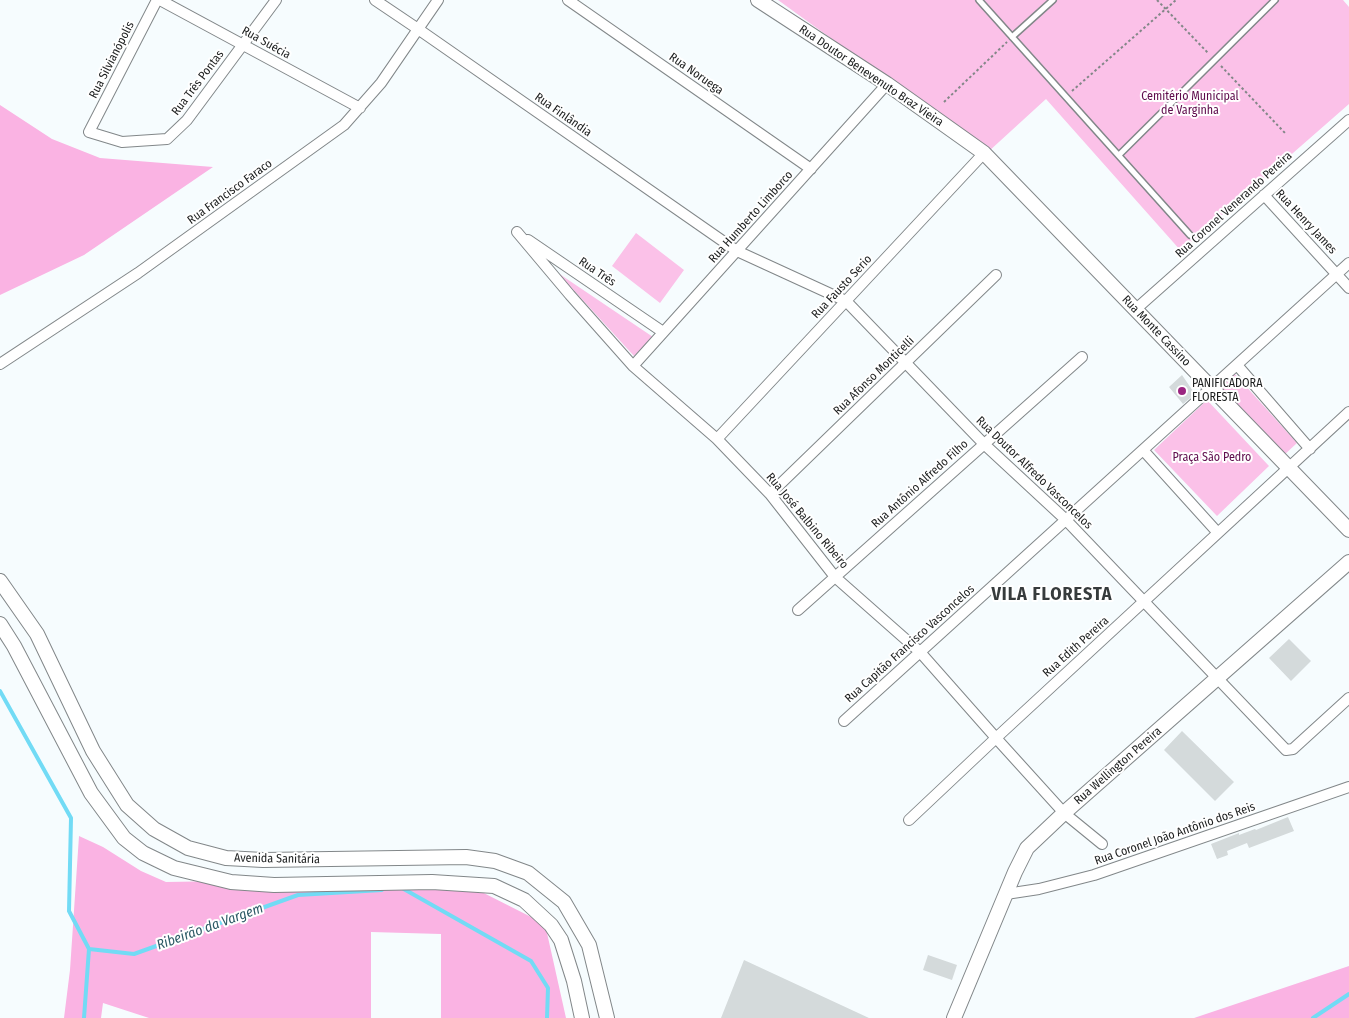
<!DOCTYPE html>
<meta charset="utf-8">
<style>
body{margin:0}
canvas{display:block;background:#f6fcfe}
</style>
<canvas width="1349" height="1018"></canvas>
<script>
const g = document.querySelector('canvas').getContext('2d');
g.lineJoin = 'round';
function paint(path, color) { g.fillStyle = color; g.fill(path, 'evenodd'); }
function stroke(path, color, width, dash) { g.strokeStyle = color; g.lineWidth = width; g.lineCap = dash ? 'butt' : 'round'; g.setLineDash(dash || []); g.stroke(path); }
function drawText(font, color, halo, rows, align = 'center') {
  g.font = font + ' "Fira Sans Condensed",sans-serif'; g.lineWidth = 4; g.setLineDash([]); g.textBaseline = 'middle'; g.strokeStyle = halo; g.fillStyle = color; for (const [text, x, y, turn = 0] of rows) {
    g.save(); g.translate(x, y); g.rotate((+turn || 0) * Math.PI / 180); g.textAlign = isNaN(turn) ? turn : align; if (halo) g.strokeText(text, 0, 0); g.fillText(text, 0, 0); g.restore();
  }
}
paint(new Path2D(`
 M778,0h565l6,7v97l-168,147 -135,-152 -58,53z
 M636,233l48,37 -24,33 -48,-37z
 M558,273l95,64 -19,19z
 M1234,373l63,70 -14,13 -63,-70z
 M1207,400l62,66 -52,50 -63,-66z`), '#fbc1e8');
paint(new Path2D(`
 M0,105l52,34 48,19 113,9 -129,88 -84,40z
 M79,836l24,11 38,24 25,11 178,-3h112l89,45 21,94h-125v-84l-70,-2v86h-222l-46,-15 -2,15h-37l6,-48z
 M1349,966v52h-155z`), '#fab3e3');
stroke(new Path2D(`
 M0,691l71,127 -2,93 20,38 45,5 164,-59 84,-5
 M402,888l129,73 17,27 -1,30
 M84,1018l5,-69
 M1313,1018l36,-24`), '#72dbf5', 4);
paint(new Path2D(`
 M1182,375l13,19 -12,10 -14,-17z
 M1289,639l22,22 -20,20 -22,-23z
 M1182,731l52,51 -19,19 -51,-51z
 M1288,817l6,14 -45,17 -2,-5 -20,8 1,4 -11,4 -6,-15 28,-11v2l16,-6 1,1z
 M928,955l29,10 -5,15 -29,-10z
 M744,960l125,58h-148z`), '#d4dadb');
const lane = new Path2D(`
 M979,0l211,235
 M1012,37l41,-37
 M1119,155l156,-155`);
const street = new Path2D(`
 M157,0l-68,132 33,10 45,-3 20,-19 89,-120
 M160,0l200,108
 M375,0l43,29 319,222 109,50 138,143 82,76 220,230 7,-1 56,-51
 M568,0l243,169
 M1264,195l85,93
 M517,232l53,63 63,71 84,73 53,55 65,83 85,75 76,86 68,75 38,31
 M528,240l135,92
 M1136,309l213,-189
 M0,364l138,-91 206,-148 37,-42 57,-83
 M1237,365l73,84
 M633,366l254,-282
 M717,439l267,-286
 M1143,450l75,83
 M770,494l226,-219
 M798,610l284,-253
 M844,721l505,-458
 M909,820l87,-82 353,-326
 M1006,894l33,-5 55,-14 255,-88`);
const secondary = new Path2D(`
 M758,0l129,84 97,69 365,377
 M0,581l37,53 56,117 34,54 27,24 34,19 38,10 37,2 203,-3 29,4 33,12 36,29 25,43 18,73
 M0,624l14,22 77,147 33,45 19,15 31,15 57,14 43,3 158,-3 62,4 30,14 27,25 10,15 13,41 8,37
 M954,1018l61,-146 12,-24 37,-35 285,-251`);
stroke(lane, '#828789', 8);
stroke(street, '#828789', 12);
stroke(secondary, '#828789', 16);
stroke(new Path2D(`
 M1157,0l52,54
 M1221,66l64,67
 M1072,91l104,-91
 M944,102l63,-60`), '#838788', 2, [2.5, 2.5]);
stroke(lane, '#fff', 5);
stroke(street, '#fff', 10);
stroke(secondary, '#fff', 14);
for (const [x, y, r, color] of [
 [1182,391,5,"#9b2580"]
]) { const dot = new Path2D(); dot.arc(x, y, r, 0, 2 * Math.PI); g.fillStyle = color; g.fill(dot); stroke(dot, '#fff', 2); }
drawText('12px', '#1c1e1e', '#fff', [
 ["Rua Suécia",266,43,29],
 ["Rua Silvianópolis",112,60,-63],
 ["Rua Noruega",696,74,35],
 ["Rua Doutor Benevenuto Braz Vieira",871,76,34],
 ["Rua Três Pontas",198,83,-53],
 ["Rua Finlândia",563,115,35],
 ["Rua Francisco Faraco",230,192,-36],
 ["Rua Coronel Venerando Pereira",1234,205,-42],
 ["Rua Humberto Limborco",751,217,-48],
 ["Rua Henry James",1306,222,47],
 ["Rua Três",597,272,34],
 ["Rua Fausto Serio",842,287,-47],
 ["Rua Monte Cassino",1156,331,46],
 ["Rua Afonso Monticelli",874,376,-44],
 ["Rua Doutor Alfredo Vasconcelos",1034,473,44],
 ["Rua Antônio Alfredo Filho",920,484,-42],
 ["Rua José Balbino Ribeiro",807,521,50],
 ["Rua Capitão Francisco Vasconcelos",910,644,-42],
 ["Rua Edith Pereira",1076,647,-42],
 ["Rua Wellington Pereira",1118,766,-41],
 ["Rua Coronel João Antônio dos Reis",1175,834,-19],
 ["Avenida Sanitária",277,859,1]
]);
drawText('12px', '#5e0b4c', '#fff', [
 ["Cemitério Municipal",1190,97],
 ["de Varginha",1190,111],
 ["Praça São Pedro",1212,458]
]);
drawText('12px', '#1c1e1e', '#fff', [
 ["PANIFICADORA",1192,384],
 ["FLORESTA",1192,398]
], 'left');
drawText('italic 14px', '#2d5a66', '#fff', [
 ["Ribeirão da Vargem",210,927,-20]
]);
g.letterSpacing = '1px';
drawText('bold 18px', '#363b3c', '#fff', [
 ["VILA FLORESTA",1052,595]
]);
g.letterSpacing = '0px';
</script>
